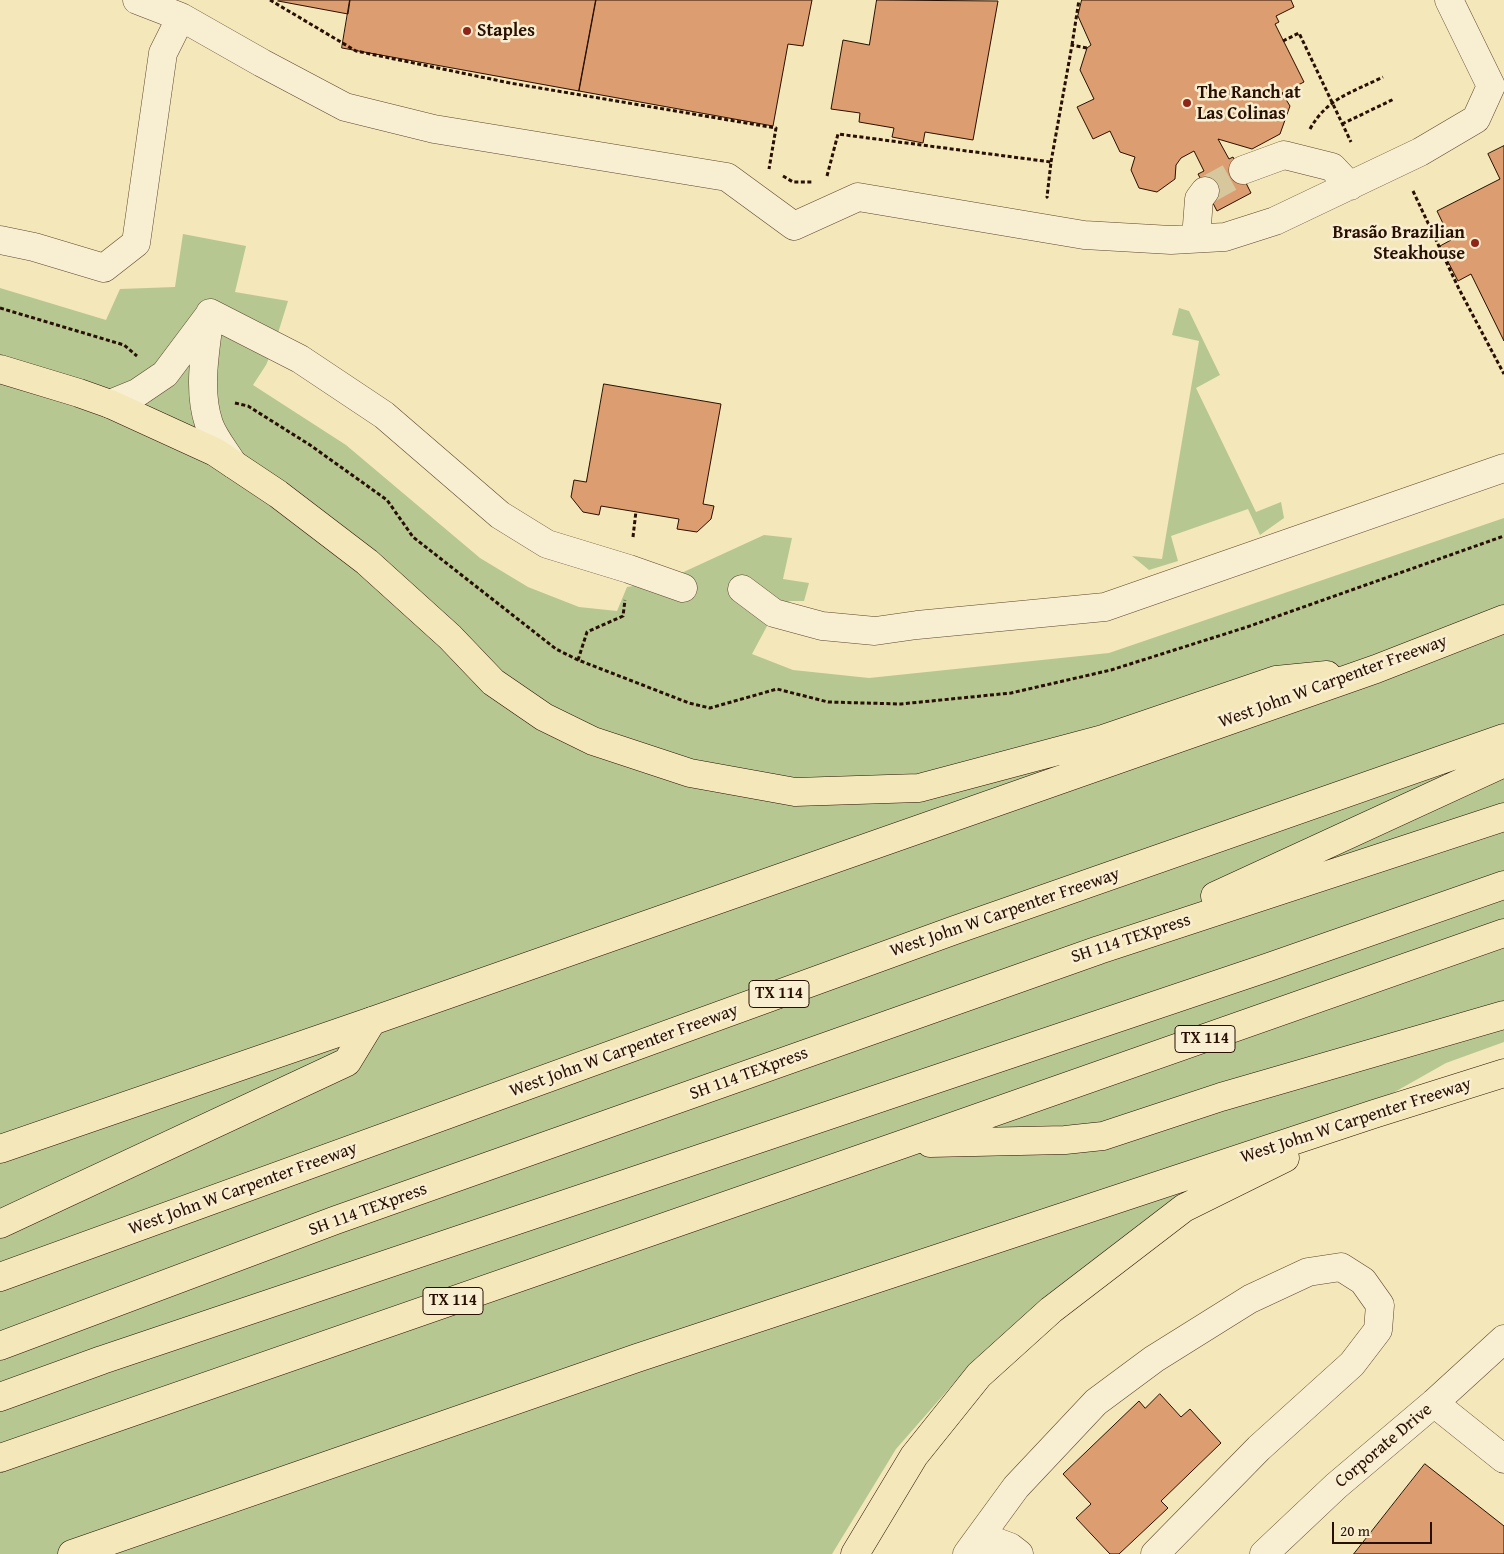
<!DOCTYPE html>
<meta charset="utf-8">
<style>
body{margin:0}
#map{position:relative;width:1504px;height:1554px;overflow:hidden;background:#f4e7b9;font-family:"Gentium Book Plus",serif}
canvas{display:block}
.scale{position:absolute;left:1332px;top:1522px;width:100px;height:22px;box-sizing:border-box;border:2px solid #290f00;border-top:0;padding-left:6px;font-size:15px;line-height:18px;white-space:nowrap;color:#290f00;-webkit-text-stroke:4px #f8efd2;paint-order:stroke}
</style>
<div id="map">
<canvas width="1504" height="1554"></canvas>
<div class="scale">20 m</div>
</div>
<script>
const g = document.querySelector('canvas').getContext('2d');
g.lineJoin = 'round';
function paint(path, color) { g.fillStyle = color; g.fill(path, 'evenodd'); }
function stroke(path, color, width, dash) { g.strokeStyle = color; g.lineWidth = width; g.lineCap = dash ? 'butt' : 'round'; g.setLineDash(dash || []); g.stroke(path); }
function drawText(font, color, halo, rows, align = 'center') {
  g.font = font + ' "Gentium Book Plus",serif'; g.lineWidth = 5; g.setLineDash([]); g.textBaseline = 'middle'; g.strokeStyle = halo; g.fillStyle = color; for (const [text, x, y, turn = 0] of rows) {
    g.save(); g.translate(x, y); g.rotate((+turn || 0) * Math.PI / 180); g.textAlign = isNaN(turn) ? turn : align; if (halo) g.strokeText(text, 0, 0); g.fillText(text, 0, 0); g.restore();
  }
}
paint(new Path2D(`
 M183,234l63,12 -11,46 53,9 -14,45 -8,19 -13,20 93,60 134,113 48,29 51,20 38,4 10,-24 37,-6 100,-46 28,3 -9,41 26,4 -5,18h-14l-16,12 -22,41 41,16 76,8 240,-25 395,-135v524l-58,21 -354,200 -132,113 -64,73 -64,105h-832v-1266l106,32 14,-31 55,-2z
 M1179,308l10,3 31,64 -24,13 60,124 25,-10 3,16 -24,17 -12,-26 -77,27 7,25 -29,9 -17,-14 30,3 37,-218 -27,-6z`), '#b7c792');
const building = new Path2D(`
 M279,0h71l-2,14 -70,-13z
 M350,0h246l-17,91 -237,-43z
 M596,0h216l-9,46 -15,-2 -15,82 -194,-35z
 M877,0l121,1 -25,139 -48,-8 -2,11 -31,-6 2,-9 -35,-6 1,-9 -29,-4 12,-69 26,5z
 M1082,0h209l3,7 -18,9 3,6 -4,2 29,58 -22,11 8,13 -10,28 -28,15 -34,-10 11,20 4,-2 18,36 -34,18 -19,-37 6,-3 -10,-20 -13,7 -5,7 -1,14 -18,13 -18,-4 -8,-18 4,-13 -15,-5 -10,-21 -17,8 -16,-32 17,-8 -14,-29 7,-22 4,-3 -13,-29z
 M1504,146v195l-33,-67 -13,7 -18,-35 11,-6 -14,-29 63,-32 -12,-25z
 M604,384l117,20 -18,100 11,2 -3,13 -14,13 -20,-3 2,-10 -78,-13 -2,9 -16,-3 -12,-15 3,-17 12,2z
 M1160,1394l21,23 9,-8 31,34 -60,58 7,7 -49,46h-9l-34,-36 15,-14 -28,-30 76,-73 6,7z
 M1425,1464l79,62v28h-150z`);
paint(building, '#dc9d71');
stroke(building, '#290f00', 1);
stroke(new Path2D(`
 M1205,191l38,-21`), '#d6c79d', 28, [28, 14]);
const minor = new Path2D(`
 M137,0l44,17 81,46 83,44 89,22 293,48 67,49 64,-29 226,38 87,5 54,-3 50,-16 145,-69 56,-33 15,-33 -42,-86
 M1243,170l41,-15 48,12 18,19
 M1196,238l3,-39 6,-8
 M0,240l34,7 70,21 32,-25 27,-190 18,-36
 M210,313l90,46 84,56 116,100 47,29 82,25 54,19
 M210,313c-4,35 -13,76 -1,111 5,14 16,27 24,40
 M110,404l27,-11 28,-19 45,-60
 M742,589l32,24 48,13 53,5 42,-6 188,-18 399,-139
 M1434,1403l70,56
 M967,1554l49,-67 80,-85 58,-43 96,-60 58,-27 33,-5 22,14 17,24 -2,25 -26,34 -93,84 -104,106
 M971,1554l5,-5 15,-9 19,7 9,7
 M1264,1554l72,-68 98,-83 70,-64`);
const major = new Path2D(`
 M0,369l79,24 31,11 105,48 63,42 89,68 83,75 43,45 51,35 49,24 97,32 105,19 124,-4 184,-49 173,-59 51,-5
 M0,1149l372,-128 1004,-352 128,-50
 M72,1554l565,-196 737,-244 130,-41
 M855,1554l59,-98 65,-81 72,-65 133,-102 101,-50`);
const highway = new Path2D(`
 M1215,896l289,-133
 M930,1143l135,-3 38,-4 118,-39 283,-82
 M0,1224l347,-162 25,-41
 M0,1277l955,-347 549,-192
 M0,1346l336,-126 763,-270 405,-133
 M0,1397l102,-37 1167,-393 235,-82
 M0,1458l906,-315 598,-210`);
stroke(minor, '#5c452e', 29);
stroke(major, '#290f00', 29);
stroke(highway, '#290f00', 29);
stroke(new Path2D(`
 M270,0l86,51 154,32 266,45 -7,41
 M1283,41l16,-8 52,109
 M1072,45l7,-45
 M1342,124l52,-25
 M1310,129c17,-31 43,-37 73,-52
 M1051,162l21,-117 15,3
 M783,176l10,6h20
 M827,176l11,-42 213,28 -4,35 1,1
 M1413,191l46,98 45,85
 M0,308l124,37 13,11
 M235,403l13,3 62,39 77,55 26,37 143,112 22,11 111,43 21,5 67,-19 51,13 73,2 110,-11 100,-23 136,-43 257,-91
 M633,537l3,-26
 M578,660l9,-28 36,-16 2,-16`), '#290f00', 3, [4, 2.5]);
stroke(minor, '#f8efd2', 28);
stroke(major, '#f4e7b9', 28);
stroke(highway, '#f4e7b9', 28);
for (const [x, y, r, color] of [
 [467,31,5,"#8f2418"],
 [1187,103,5,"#8f2418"],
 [1475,243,5,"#8f2418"]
]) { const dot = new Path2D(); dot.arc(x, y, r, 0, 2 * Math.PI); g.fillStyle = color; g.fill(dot); stroke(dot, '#f8efd2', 2); }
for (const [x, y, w] of [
 [779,994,60],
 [1205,1039,60],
 [453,1301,60]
]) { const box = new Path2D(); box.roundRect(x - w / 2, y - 13.5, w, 27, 4); g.fillStyle = '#f8efd2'; g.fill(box); stroke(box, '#290f00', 1); }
drawText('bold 16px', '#290f00', null, [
 ["TX 114",779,994],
 ["TX 114",1205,1039],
 ["TX 114",453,1301]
]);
drawText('bold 18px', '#290f00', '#f8efd2', [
 ["Staples",477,31],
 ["The Ranch at",1197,93],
 ["Las Colinas",1197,114],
 ["Brasão Brazilian",1465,233,"right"],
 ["Steakhouse",1465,254,"right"]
], 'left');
drawText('18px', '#290f00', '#f8efd2', [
 ["West John W Carpenter Freeway",1333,682,-20],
 ["West John W Carpenter Freeway",1005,913,-19],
 ["SH 114 TEXpress",1131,939,-18],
 ["West John W Carpenter Freeway",624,1051,-20],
 ["SH 114 TEXpress",749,1074,-20],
 ["West John W Carpenter Freeway",1356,1121,-18],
 ["West John W Carpenter Freeway",243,1189,-20],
 ["SH 114 TEXpress",368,1210,-20],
 ["Corporate Drive",1384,1446,-40]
]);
</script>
